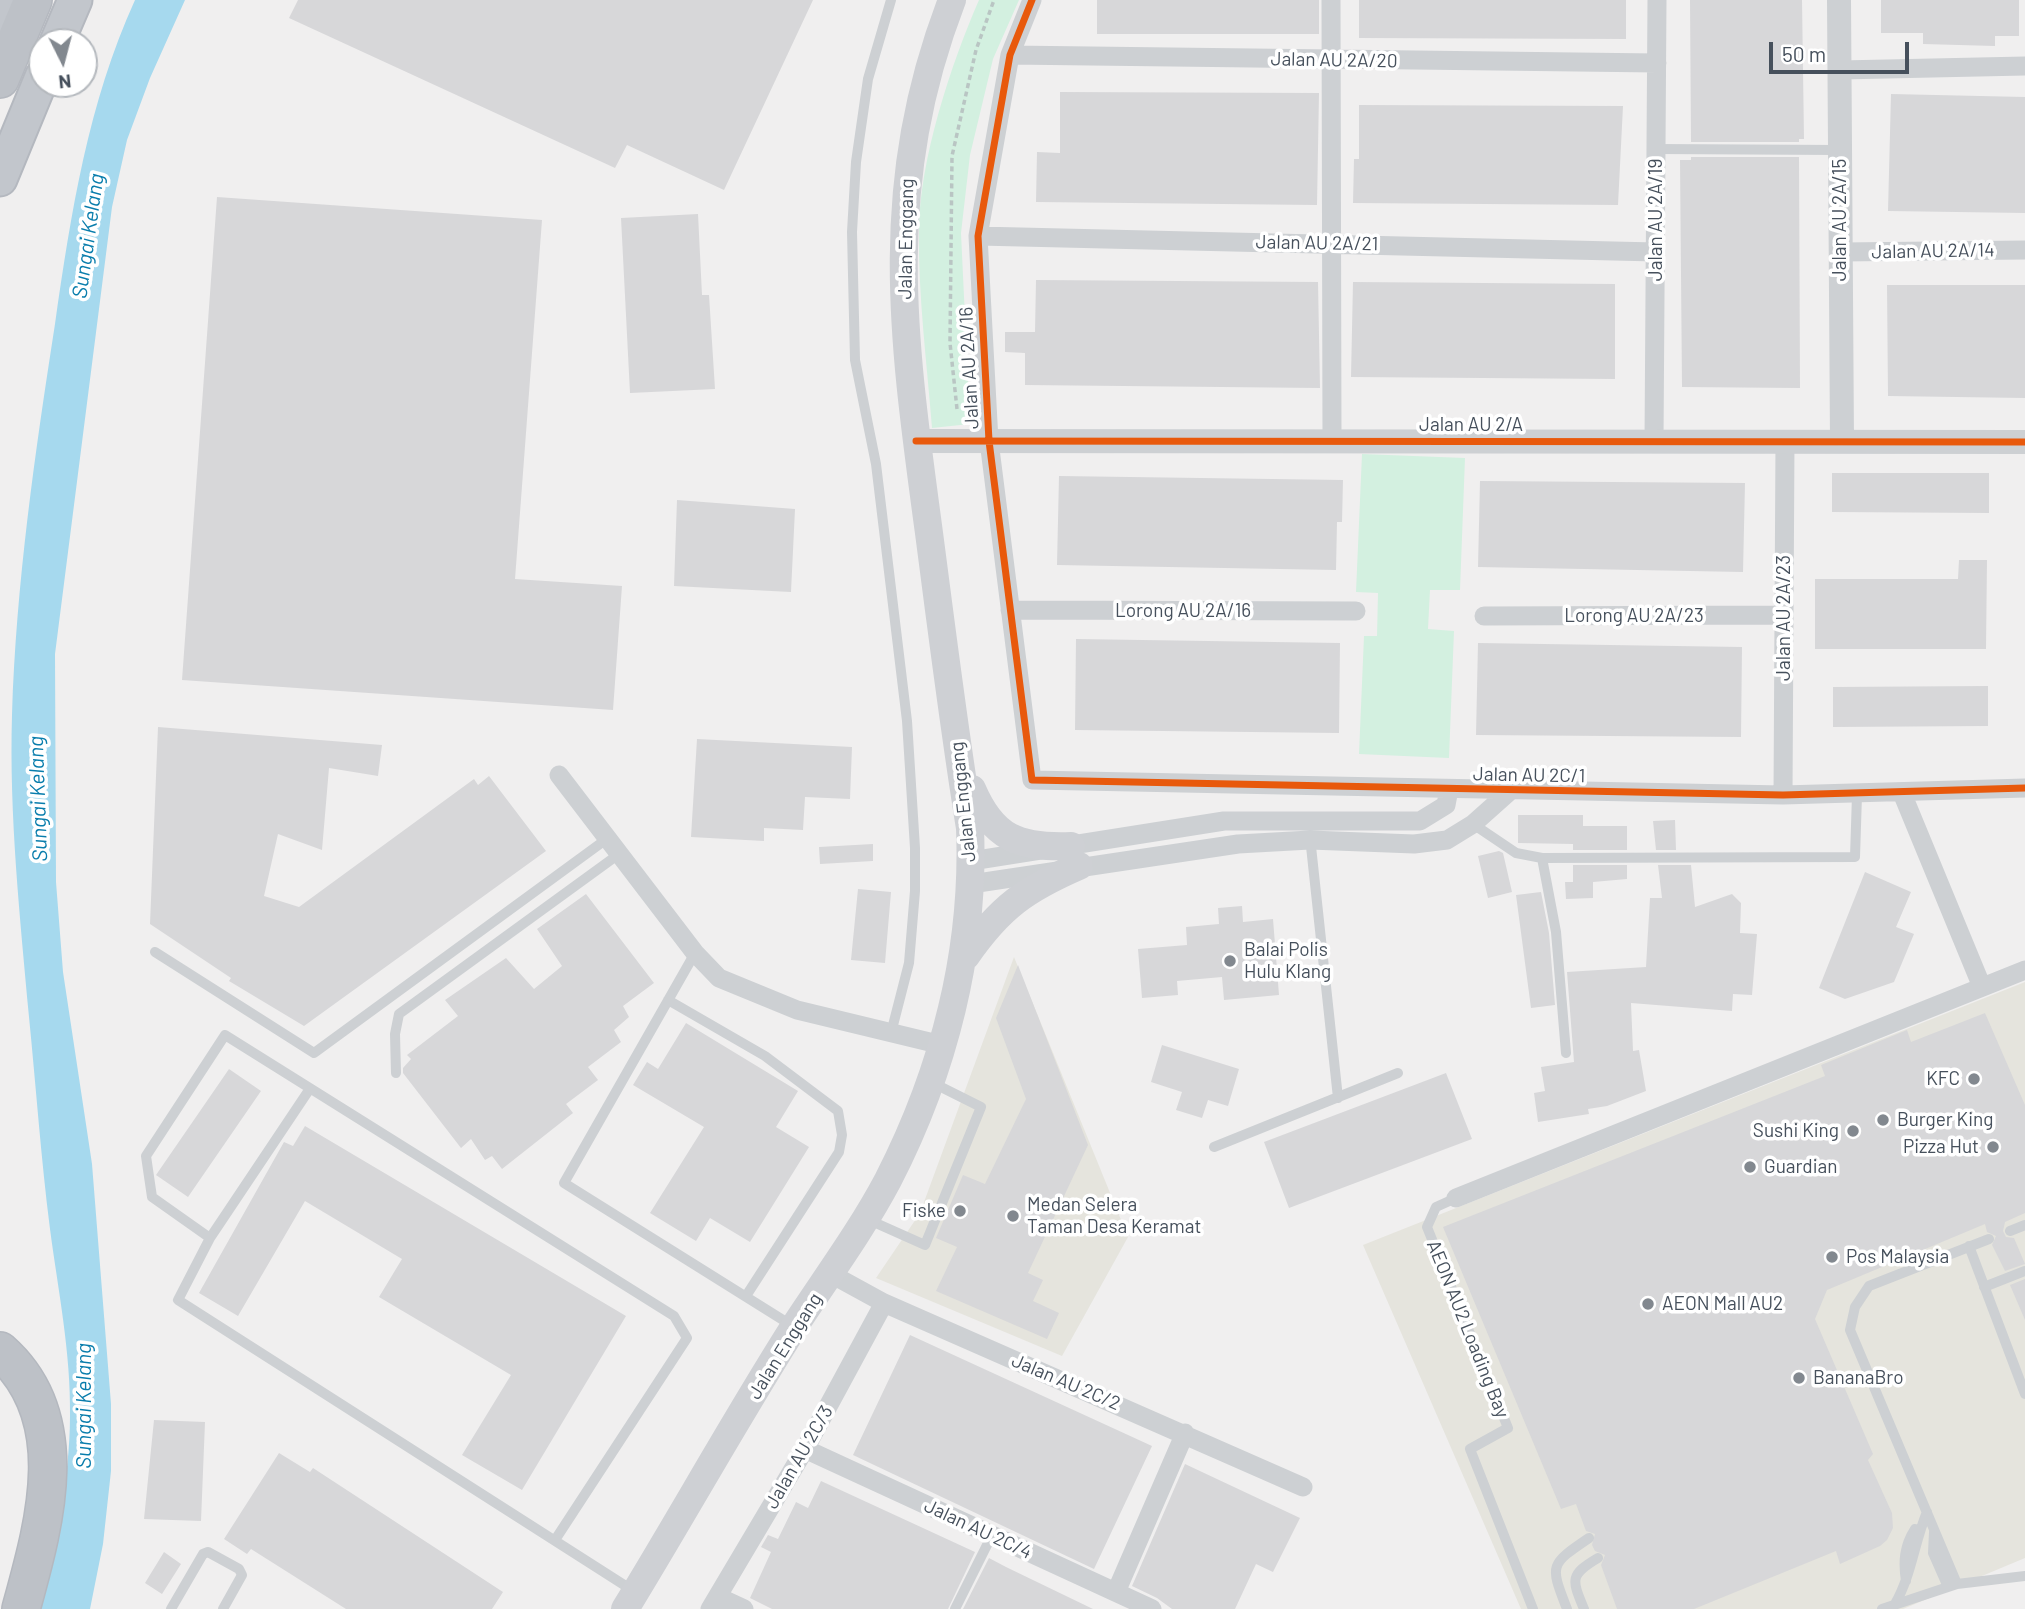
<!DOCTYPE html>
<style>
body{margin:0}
#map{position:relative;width:2025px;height:1609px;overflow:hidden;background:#f0efef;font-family:Barlow,sans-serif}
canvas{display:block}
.north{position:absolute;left:28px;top:28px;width:70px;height:70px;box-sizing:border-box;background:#fff;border:2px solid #b5b9be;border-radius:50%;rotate:174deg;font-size:19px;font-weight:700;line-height:28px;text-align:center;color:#46505c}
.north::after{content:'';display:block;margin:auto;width:24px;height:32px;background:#82888f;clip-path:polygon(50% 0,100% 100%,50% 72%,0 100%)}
.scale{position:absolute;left:1769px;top:42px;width:140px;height:32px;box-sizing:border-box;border:4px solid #46505c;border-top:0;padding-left:9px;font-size:21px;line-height:24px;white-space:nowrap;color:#46505c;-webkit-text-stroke:5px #fff;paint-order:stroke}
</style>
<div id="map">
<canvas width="2025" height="1609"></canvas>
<div class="north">N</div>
<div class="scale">50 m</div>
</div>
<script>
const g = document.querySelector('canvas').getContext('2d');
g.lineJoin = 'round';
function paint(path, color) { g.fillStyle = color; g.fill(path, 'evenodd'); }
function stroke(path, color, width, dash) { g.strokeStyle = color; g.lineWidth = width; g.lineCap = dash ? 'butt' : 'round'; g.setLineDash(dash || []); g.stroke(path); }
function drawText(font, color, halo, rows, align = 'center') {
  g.font = font + ' Barlow,sans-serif'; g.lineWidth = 7; g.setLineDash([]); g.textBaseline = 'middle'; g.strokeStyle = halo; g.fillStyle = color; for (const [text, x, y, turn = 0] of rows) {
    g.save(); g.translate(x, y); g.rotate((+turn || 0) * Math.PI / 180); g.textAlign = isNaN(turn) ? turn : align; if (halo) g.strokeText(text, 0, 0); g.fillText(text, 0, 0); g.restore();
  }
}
paint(new Path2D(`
 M1014,957l114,280 -66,119 -186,-78 44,-65z
 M2025,982v576l-122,51h-382l-158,-364z`), '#e5e4dd');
paint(new Path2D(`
 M979,0h40l-26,59 -23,96 -9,78 9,191 -38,4c-5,-65 -14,-132 -13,-197 0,-70 32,-167 60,-231z
 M1362,454l103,4 -5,132h-30l-2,39 26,2 -5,127 -90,-4 5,-118h13l1,-43 -22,-1z`), '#d3f0e0');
paint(new Path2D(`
 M135,0h50l-35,78 -23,62 -15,67 -57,447 1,228 7,90 29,192 19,240v67l-8,73 -13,65h-51c15,-63 31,-128 31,-193 1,-63 -12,-126 -20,-187 -9,-71 -14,-142 -21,-212 -9,-100 -20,-202 -17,-302 4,-131 23,-262 43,-391 16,-111 33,-221 80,-324z`), '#a6d9ee');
paint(new Path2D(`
 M298,0h515l-89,190 -97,-45 -12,23 -326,-150z
 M1097,0h222v34h-222z
 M1359,0h267v39l-267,-1z
 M1690,0h112l2,139h-5v3h-108z
 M1881,0h138v36h-24v10l-72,-2v-11h-42z
 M1060,92l259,1 -2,112 -281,-3 1,-50 23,1z
 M1891,94l134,3v116l-137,-2z
 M1359,105l264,1 -5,99 -265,-2 1,-44h5z
 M1691,157h108l1,231 -118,-1 -2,-227h11z
 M217,197l325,23 -27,359 107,7 -9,124 -431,-30z
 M698,214l4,81h7l6,94 -85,4 -9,-175z
 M1036,280l282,2 2,106 -295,-3v-32l-20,-1v-20h30z
 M1353,282l262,2v95l-264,-2z
 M1887,285h138v113l-137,-2z
 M1832,473h157v40l-157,-1z
 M1059,476l284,4 -1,42h-5l-1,48 -279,-5z
 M1480,481l265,2 -2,89 -265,-5z
 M677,500l118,9 -4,83 -117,-6z
 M1959,560h28l-1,89h-171v-70h143z
 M1076,639l264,4 -1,90 -264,-3z
 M1478,643l264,4 -1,90 -265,-2z
 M1988,686v40l-155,1v-40z
 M158,727l224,18 -4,31 -49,-8 -7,82 -44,-16 -14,62 35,11 175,-128 4,6 11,-9 57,75 -242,175 -75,-45 2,-3 -81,-54z
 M697,739l155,8 -2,52 -45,-2 -2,33 -39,-2v13l-73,-4z
 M1518,815h65v11h44v24h-54v-6l-55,-1z
 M1675,820l1,30h-20l-3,-29z
 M873,844v17l-53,3 -1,-17z
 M1499,851l4,2 9,39 -24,6 -10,-42z
 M1573,865h54v14l-34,3v16l-27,1 -1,-17h8z
 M1658,865h33l4,42 37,-13 9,9 -1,30 17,1 -5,61 -19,-1 -1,17 -101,-8 2,48 6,-1 7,41 -39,15 -19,3 1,5 -51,8 -4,-29 11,-2 -4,-24 33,-5 -7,-90 79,-5 4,-69h12z
 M1865,872l46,20 -15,35 18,7 -20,48 -49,17 -26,-11z
 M858,889l33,3 -6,71 -34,-3z
 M1541,892l8,41 6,72 -24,3 -15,-113z
 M586,894l68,89 -31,23 6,11 -15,13 7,12 -33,25 10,13 -32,24 7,9 -71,56 -10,-13 -7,4 -14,-21 -10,9 -58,-75v-5l8,-9 -4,-4 51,-39 -13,-16 61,-42 28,31 28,-23 -25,-37z
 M1242,906l1,16 30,-3 6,76 -55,5 -2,-23 -45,4 1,14 -36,3 -4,-49 49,-4 -1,-18 33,-3 -1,-16z
 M1018,965l70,180 -60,128 15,7 -10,21 26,12 -12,26 -111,-48 21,-44 -21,-9 27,-63 22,9 41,-85 -30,-81z
 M1985,1013l40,92v108l-20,9 -2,9 3,6 8,1 11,26 -20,7 -13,-26 4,-9 -9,-4 -2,-8 -158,66 -12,29 58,135 -5,6 24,53 1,15 -6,12 -7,6 -40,18 -4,-13 -142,58h-77l-16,-44 4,-10 -10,-4 -3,-6 3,-11 -9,-3 -10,-27 -15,5 -118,-282 382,-151 -4,-11 86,-35 4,12z
 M686,1023l112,68 -22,36 33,20 -59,95 -40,-24 -14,23 -46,-28 54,-86 -71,-42 14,-23 11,7z
 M1162,1045l77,24 -11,37 -20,-6 -6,18 -26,-8 6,-18 -31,-10z
 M229,1069l32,22 -73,106 -32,-22z
 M1446,1073l26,66 -183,69 -25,-66z
 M305,1126l321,190 -104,174 -60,-35 49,-80 -132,-78 23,-38 -97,-58 -67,115 -39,-23 85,-151 9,4z
 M2025,1279v41l-15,-35z
 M910,1335l242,111 -58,123 -241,-114z
 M154,1420l51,2 -4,99 -57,-2z
 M279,1453l31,19 3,-4 190,124 -11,17h-146l-95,-60 -4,5 -23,-15z
 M1185,1464l115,54 -27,54 -17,-8 -21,45h-63l-15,-11 -25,-12z
 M821,1481l154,71 -27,57h-176l-22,-11 21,-46 -10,-5 7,-12 10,4 18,-37 12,6z
 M164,1552l17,12 -19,30 -17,-11z
 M989,1558l17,9 87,42h-130z`), '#d7d7d9');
const trunk = new Path2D(`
 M0,27l12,-27
 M57,42l18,-42
 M0,179l42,-102`);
const motorway = new Path2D(`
 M0,79l33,-79
 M0,1351c76,67 44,174 21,258`);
stroke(trunk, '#b4b8bf', 37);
stroke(motorway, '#b4b8bf', 40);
stroke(new Path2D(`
 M957,409l-7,-66 2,-187 24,-106 18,-50`), '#b9c5c3', 3.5, [5, 3.5]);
stroke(new Path2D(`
 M1656,149l183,1
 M1473,824l43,29 26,5 313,-1 2,-62
 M1310,837l28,261
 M1542,858l14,74 10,121
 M155,952l159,101 294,-215
 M695,953l-131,230 227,142
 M668,1000l97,56 73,55 4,24 -3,17 -93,144
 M891,1033l18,-70 6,-72v-43l-8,-127 -31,-257 -21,-104 -3,-128 4,-70 12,-83 23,-79
 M396,1073l-1,-39 4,-20 220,-160
 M309,1090l-99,148 -32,62 454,290
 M1214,1147l184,-74
 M1456,1198l-20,9 -9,20 81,201 -38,21 63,160
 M869,1220l56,25 56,-138 -48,-24
 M2010,1231l15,-6
 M210,1238l-58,-41 -6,-41 79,-121 449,281 13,22 -132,202
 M1969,1246l56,148
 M1984,1287l41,-16
 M1934,1532l-1,21 15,34
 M1906,1581c-3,-19 -2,-35 9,-52
 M1957,1584l-107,-254 5,-23 14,-21 120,-47
 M1895,1604c17,-30 19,-61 32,-92
 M171,1609l32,-55 5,-2 31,17 3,6 -19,34
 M955,1609l37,-74
 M1567,1609c-17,-44 -18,-44 22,-71
 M1584,1609c-12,-29 -15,-34 14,-51
 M1882,1609l75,-25 68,-8`), '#cdd0d3', 10);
stroke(new Path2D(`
 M1032,0l-22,55 -32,181 11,205 43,339 751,15 242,-7
 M1331,0l1,441
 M1010,55l647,8
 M1840,70l185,-4
 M978,236l678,16
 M1841,252l184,-2
 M1654,441l3,-441
 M1010,610l346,1
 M1484,616l300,-1
 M559,775l136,178 24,25 78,32 145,35
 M1902,793l80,194
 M1783,795l2,-354
 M971,861l253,-40h196l26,-16 3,-16
 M971,884l267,-40 72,-4 104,4 33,-4 26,-16 37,-33
 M1456,1198l569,-228
 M831,1274l53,29 419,184
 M805,1449l347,160
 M1116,1592l69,-159
 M718,1597l26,12
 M710,1609l95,-160 79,-146`), '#cdd0d3', 19);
stroke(new Path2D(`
 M1839,0l3,440
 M916,441l1109,1`), '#cdd0d3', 24);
stroke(new Path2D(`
 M972,789c21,49 46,59 99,57
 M966,956c34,-49 60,-67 113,-90
 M625,1609c57,-93 110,-189 169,-282 32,-49 67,-96 94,-147 56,-109 87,-230 82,-352 -16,-98 -28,-196 -41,-295 -26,-193 -49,-346 23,-533`), '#ced0d4', 28);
stroke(trunk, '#c2c6cc', 33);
stroke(motorway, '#bdc1c7', 37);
stroke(new Path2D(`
 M1032,0l-22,55 -32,181 11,205 43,339 751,15 242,-7
 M916,441l1109,1`), '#e8590c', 7);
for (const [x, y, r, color] of [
 [1230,961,7,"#82888f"],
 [1974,1079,7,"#82888f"],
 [1883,1120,7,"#82888f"],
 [1853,1131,7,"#82888f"],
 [1993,1147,7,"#82888f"],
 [1750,1167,7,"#82888f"],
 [960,1211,7,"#82888f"],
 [1013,1216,7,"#82888f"],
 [1832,1257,7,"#82888f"],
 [1648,1304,7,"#82888f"],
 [1799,1378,7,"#82888f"]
]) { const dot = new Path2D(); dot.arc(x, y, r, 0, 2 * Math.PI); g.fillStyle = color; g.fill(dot); stroke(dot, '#fff', 2.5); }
drawText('19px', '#46505c', '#fff', [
 ["Jalan AU 2A/20",1334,60,1],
 ["Jalan AU 2A/19",1656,220,-90],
 ["Jalan AU 2A/15",1840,220,-90],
 ["Jalan Enggang",906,239,-89],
 ["Jalan AU 2A/21",1317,243,1],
 ["Jalan AU 2A/14",1933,251,-1],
 ["Jalan AU 2A/16",969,368,-93],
 ["Jalan AU 2/A",1471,425],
 ["Lorong AU 2A/16",1183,611],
 ["Lorong AU 2A/23",1634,616],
 ["Jalan AU 2A/23",1784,618,-90],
 ["Jalan AU 2C/1",1529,775,1],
 ["Jalan Enggang",963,802,-96],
 ["AEON AU2 Loading Bay",1468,1329,68],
 ["Jalan Enggang",785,1346,-58],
 ["Jalan AU 2C/2",1066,1382,23],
 ["Jalan AU 2C/3",799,1457,-60],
 ["Jalan AU 2C/4",978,1529,25]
]);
drawText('19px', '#46505c', '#fff', [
 ["Balai Polis",1244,950],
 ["Hulu Klang",1244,972],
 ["KFC",1960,1079,"right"],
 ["Burger King",1897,1120],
 ["Sushi King",1839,1131,"right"],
 ["Pizza Hut",1979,1147,"right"],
 ["Guardian",1764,1167],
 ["Medan Selera",1027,1205],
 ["Taman Desa Keramat",1027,1227],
 ["Fiske",946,1211,"right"],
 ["Pos Malaysia",1846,1257],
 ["AEON Mall AU2",1662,1304],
 ["BananaBro",1813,1378]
], 'left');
drawText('italic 21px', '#097dac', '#fff', [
 ["Sungai Kelang",88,236,-82],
 ["Sungai Kelang",38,799,-92],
 ["Sungai Kelang",84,1406,-90]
]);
</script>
